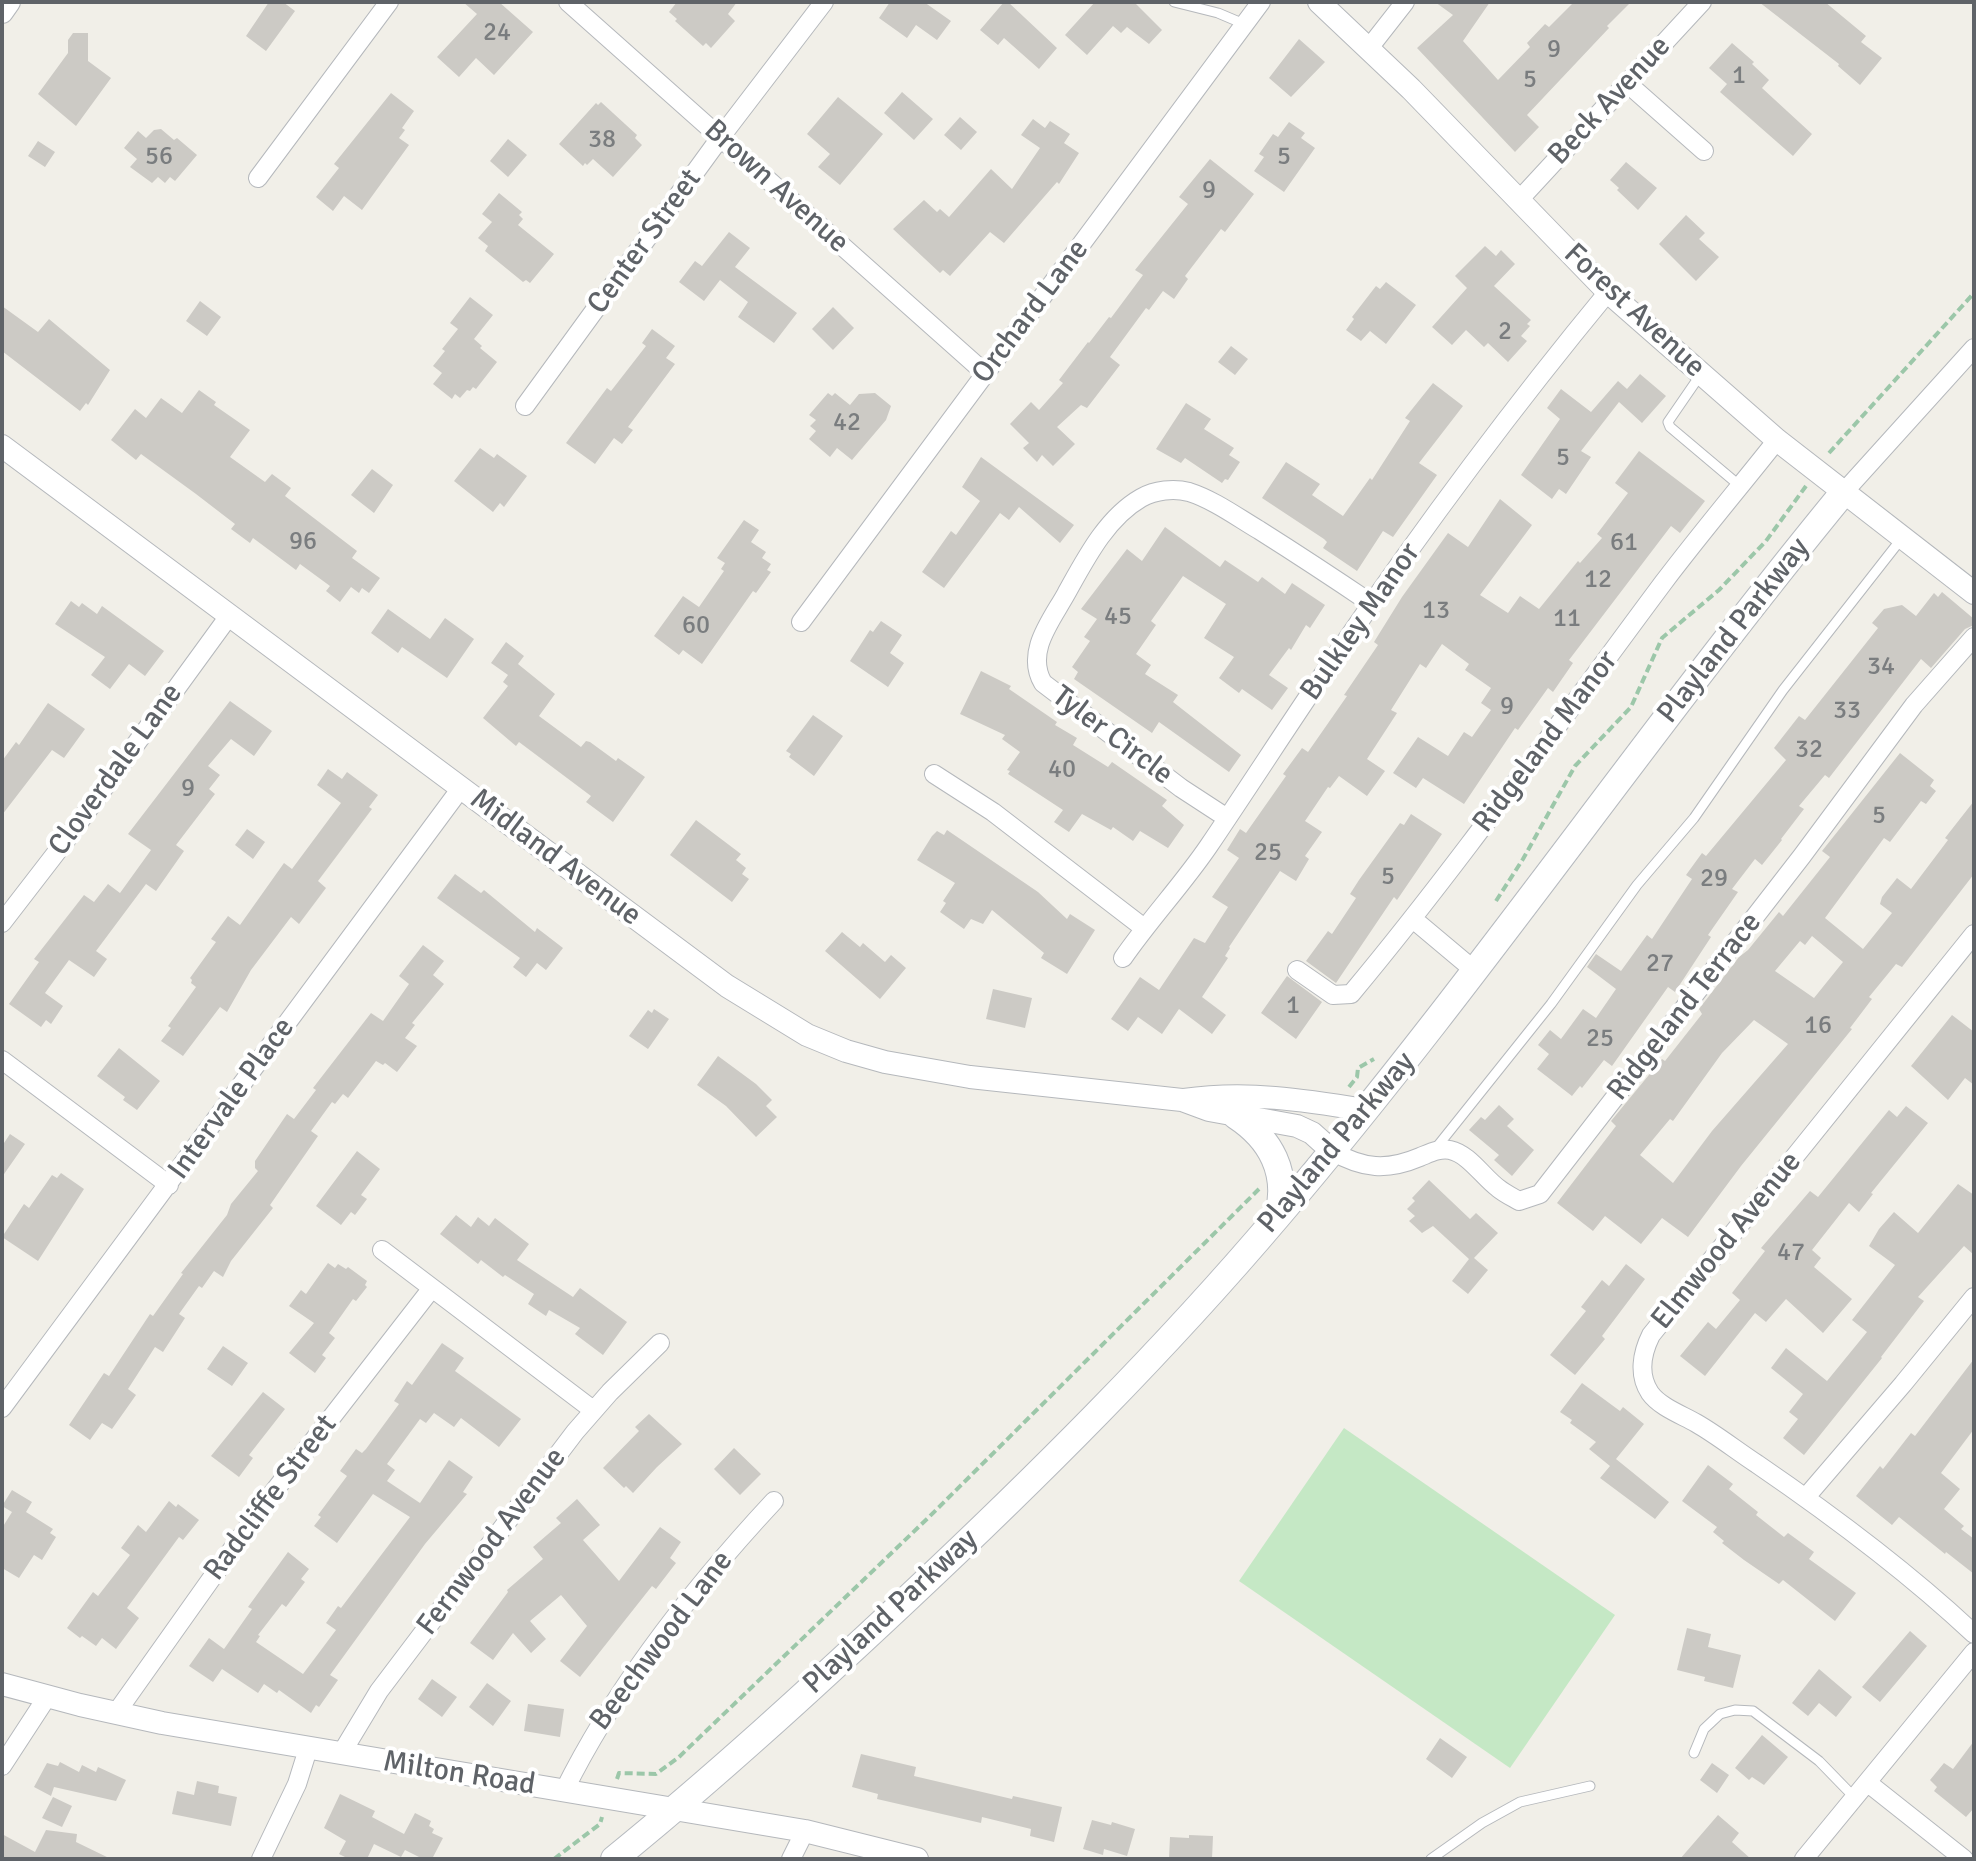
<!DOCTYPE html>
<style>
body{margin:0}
#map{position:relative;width:1976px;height:1861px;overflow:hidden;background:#f1efe8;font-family:Signika,sans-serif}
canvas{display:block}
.frame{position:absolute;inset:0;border:4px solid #5f6368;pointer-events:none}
</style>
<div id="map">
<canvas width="1976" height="1861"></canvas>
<div class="frame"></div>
</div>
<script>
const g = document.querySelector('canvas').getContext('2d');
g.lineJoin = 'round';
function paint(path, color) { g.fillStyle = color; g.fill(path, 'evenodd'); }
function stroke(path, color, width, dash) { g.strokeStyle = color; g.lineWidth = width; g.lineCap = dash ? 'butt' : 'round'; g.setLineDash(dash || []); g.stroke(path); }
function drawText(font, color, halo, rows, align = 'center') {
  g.font = font + ' Signika,sans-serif'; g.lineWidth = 8; g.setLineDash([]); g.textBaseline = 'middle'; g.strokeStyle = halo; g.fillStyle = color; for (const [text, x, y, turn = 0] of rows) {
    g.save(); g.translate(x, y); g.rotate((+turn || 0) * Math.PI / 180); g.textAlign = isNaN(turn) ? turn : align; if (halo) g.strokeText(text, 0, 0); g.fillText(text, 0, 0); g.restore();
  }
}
paint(new Path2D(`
 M1344,1428l271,187 -105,153 -271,-187z`), '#c5e8c5');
paint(new Path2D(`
 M269,2h14l12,9 -29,40 -20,-15z
 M463,2h36l34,30 -39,43 -18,-17 -17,19 -22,-20 40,-43z
 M677,2h60l-9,12 7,7 -24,27 -5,-5 -3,3 -28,-25 2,-2 -8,-7z
 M890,2h34l27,19 -14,19 -21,-15 -9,13 -28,-20z
 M1004,2h4l49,46 -18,21 -35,-31 -6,7 -18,-15z
 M1095,2h39l28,28 -13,14 -22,-17 -6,6 -8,-7 -26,29 -22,-20z
 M1435,2h55l-27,39 35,39 32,-33 -3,-4 18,-19 4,3 25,-25h57l-24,24 2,2 -82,87 12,12 -24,25 -98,-104 36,-33z
 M1759,2h66l41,34 -5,6 21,16 -22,27 -22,-19 1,-2z
 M73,33h15v28l23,17 -35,48 -38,-32 30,-41v-13z
 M1299,39l26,23 -34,35 -22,-19z
 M1732,43l22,19 -2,2 17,16 -7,8 50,46 -19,22 -73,-64 7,-8 -18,-16z
 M902,92l31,27 -19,21 -30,-27z
 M391,93l23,18 -12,17 3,2 -6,8 10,7 -47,65 -18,-14 -11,15 -17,-14 23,-29 -5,-4z
 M838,97l45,37 -43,51 -22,-18 12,-13 -23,-20z
 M601,102l36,33 -2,3 7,7 -29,32 -20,-18 -6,6 -2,-2 -2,3 -24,-22 37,-41 2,2z
 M960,117l17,15 -16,18 -17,-15z
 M1033,119l12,9 5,-7 20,13 -6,9 15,10 -20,31 -2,-2 -53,61 -14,-11 -40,44 -7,-6 -3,3 -47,-44 31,-29 13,12 3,-3 9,8 42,-48 21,20 28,-41 -19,-13z
 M1289,122l16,11 -4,5 14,10 -31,44 -30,-21 10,-14 -5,-3 14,-20 5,3z
 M161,129l13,11 3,-2 20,17 -22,26 -5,-4 -5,6 -7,-6 -6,6 -22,-16 7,-8 -13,-11 14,-17 8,7 8,-8z
 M508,139l19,16 -19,22 -18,-16z
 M38,141l17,11 -10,15 -17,-11z
 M1210,159l44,35 -29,38 -4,-3 -36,47 3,3 -14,20 -11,-8 -14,19 -3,-2 -36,49 10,8 -33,43 -6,-3 -24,22 18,17 -22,22 -11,-11 -5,7 -14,-14 6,-5 -19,-19 21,-22 8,8 24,-27 -4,-3 29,-38 1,1 20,-26 2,1 32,-43 -8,-5 53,-66 -9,-7z
 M1626,162l31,26 -19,22 -21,-20 2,-2 -9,-8z
 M499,193l23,19 -3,3 4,4 -5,6 36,29 -24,29 -4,-3 -3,2 -38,-31 3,-5 -10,-8 14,-16 -10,-8z
 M1686,215l19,18 -6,6 20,18 -23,24 -37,-37z
 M729,232l21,16 -15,19 62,46 -23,30 -36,-26 10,-15 -28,-22 -16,21 -25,-19 16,-21 7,5z
 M1485,246l11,10 5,-6 14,14 -21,22 37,34 -4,4 3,2 -9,10 6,5 -19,21 -20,-19 -4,4 -18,-17 -14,15 -20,-18 35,-39 -12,-12z
 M1386,282l30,23 -30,39 -16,-13 -9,10 -15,-11 8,-11 -2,-2 24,-31 4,3z
 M470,297l23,18 -19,24 8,7 -2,2 17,14 -21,27 -3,-2 -3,4 -3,-1 -7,8 -5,-4 -3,5 -19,-15 9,-11 -9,-7 12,-15 -3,-2 16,-20 -8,-6z
 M200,301l21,16 -14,19 -21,-15z
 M2,306l36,26 11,-13 61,51 -22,35 -2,-2 -6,8 -78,-60z
 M833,307l21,21 -21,22 -21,-21z
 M652,329l23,17 -9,12 9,6 -47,63 5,3 -11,14 -8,-6 -19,26 -29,-21 41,-55 4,3 35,-45 -4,-3z
 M1231,346l17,13 -13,16 -17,-13z
 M1640,374l26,22 -24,27 -23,-21 -38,49 10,6 -25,37 -7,-5 -7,10 -31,-24 39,-56 -13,-11 14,-19 30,23 27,-31 9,8z
 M1433,383l30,23 -44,57 18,12 -44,62 -10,-6 -26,40 -34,-23 4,-6 -3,-3 -62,-41 24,-36 34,22 -8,11 31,21 27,-38 2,2 38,-59 -5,-3z
 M199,390l17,12 -2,3 36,25 -20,27 35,25 7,-8 19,14 -6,8 72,55 -5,7 28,20 -11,15 -7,-5 -3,5 -8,-6 -11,15 -14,-11 4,-5 -30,-22 -4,6 -43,-32 -3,5 -19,-14 4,-5 -39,-30 -55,-40 -5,6 -25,-20 24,-31 11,9 15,-20 21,15z
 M828,393l4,3 3,-3 15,12 9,-11 16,-1 16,13 -5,14 -34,40 -15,-12 -7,9 -21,-18 7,-8 -6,-5 6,-6 -7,-5z
 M1186,403l25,16 -7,10 30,19 -5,7 11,7 -12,18 -3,-1 -3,4 -37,-25 -4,5 -25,-14z
 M480,448l14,10 3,-4 30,22 -23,31 -4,-4 -7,9 -39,-31z
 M1639,451l66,50 -25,32 -9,-7 -102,134 4,3 -20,29 -5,-4 -30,42 -3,-2 -51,76 -41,-26 -7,10 -23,-15 25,-36 30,19 16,-24 8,5 19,-27 -10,-7 10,-15 -26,-18 4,-6 -27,-20 -16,24 -6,-4 -29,46 6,3 -30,46 18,12 -18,25 -28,-20 -9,12 -2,-1 -23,34 17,11 -17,24 4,3 -13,22 -16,-10 -51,76 1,1 -5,8 3,2 -26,39 24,18 -14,19 -33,-25 -17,25 -24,-17 -10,14 -17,-12 29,-42 19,13 35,-52 11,5 23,-36 -16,-10 27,-39 -12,-8 13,-21 6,4 40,-57 -3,-2 19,-26 6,4 39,-56 -3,-1 34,-50 -4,-3 28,-45 46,-64 20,14 32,-48 32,26 -52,70 28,18 12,-17 19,13 39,-48 2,2 22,-25 -5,-4 31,-41 -13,-10z
 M981,457l93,68 -14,18 -41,-36 -10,13 -9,-7 -56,75 -22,-16 29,-41 5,4 24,-34 -18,-14z
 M372,469l21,16 -19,28 -23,-18z
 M744,520l15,10 -8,12 15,10 -4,6 9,6 -4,6 4,2 -15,21 -3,-2 -51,73 -19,-14 -4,5 -25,-19 29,-40 16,11 25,-36 -3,-2 4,-6 -8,-5z
 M1165,527l55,40 5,-7 33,22 4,-5 23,17 7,-11 33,22 -15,23 -4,-3 -15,25 -2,-2 -20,27 19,13 -16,22 -30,-21 -3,4 -20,-15 15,-21 -30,-19 22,-34 -43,-28 -32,45 5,4 -20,29 15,11 -6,9 33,21 -5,7 68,53 -12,17 -70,-50 -7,11 -78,-54 4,-7 -6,-5 18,-26 -6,-4 13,-18 -16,-10 46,-60 15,12z
 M1942,592l32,27v6l-9,4 -34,39 -10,-9 -92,119 -4,-3 -26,31 5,3 -23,30 1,1 -20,25 -7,-6 -23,30 6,3 -30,43 3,2 -36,55 -7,-5 -56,79 -8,-6 -22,28 -2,-2 -8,10 -35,-27 12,-15 -11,-9 12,-15 11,9 22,-30 13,9 20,-29 -29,-22 9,-13 25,17 26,-36 5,4 40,-60 -6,-4 16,-22 4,3 80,-96 -12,-12 25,-32 6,4 73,-92 -6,-5 12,-14 18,-4 14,11 18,-23 4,4z
 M71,601l8,6 3,-4 15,11 5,-8 62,45 -19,25 -16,-12 -19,25 -19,-14 14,-18 -50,-33z
 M388,609l42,30 15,-21 29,21 -27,39 -45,-31 -4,6 -27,-20z
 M881,621l21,14 -12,18 14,10 -16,24 -38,-26 20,-31 3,2z
 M506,642l18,14 -6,8 37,30 -16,22 42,31 5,-6 4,1 26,19 2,-3 27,19 -32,45 -27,-20 5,-6 -72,-54 -3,4 -33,-28 25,-32 -5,-4 5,-7 -17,-12z
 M981,671l30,15 -2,3 48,33 -2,3 22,13 -4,7 35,22 4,-5 55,38 -5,6 22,19 -16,23 -28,-17 -7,10 -20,-14 -2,3 -29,-16 -13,18 -15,-10 9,-12 -55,-36 2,-3 -3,-1 13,-18 -18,-13 3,-4 -45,-21z
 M230,701l42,30 -18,25 -23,-17 -23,27 12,9 -11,14 6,5 -39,51 8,6 -28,40 -10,-7 -50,67 11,8 -13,18 -25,-17 -24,33 18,13 -12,18 -5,-4 -5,7 -32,-23 30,-42 -5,-3 50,-64 10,7 14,-18 12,9 31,-43 -23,-16z
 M48,703l37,26 -21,29 -12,-8 -50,65v-54l14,-19 3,3z
 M813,715l30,21 -29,40 -25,-19 2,-3 -5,-3z
 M1900,753l34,27 -4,6 6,5 -10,13 -5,-3 -31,41 -6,-4 -59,80 38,31 29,-36 -12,-9 2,-7 15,-19 14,11 37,-49 -3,-2 29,-37v73l-72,93 -6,-3 -27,33 3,2 -22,29 2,1 -111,137 -53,71 -26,-19 -21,26 -36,-28 -12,15 -36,-28 59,-77 -5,-5 51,-62 3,2 37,-47 -3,-5 40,-52 9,-7 31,-38 4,4 47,-59 -8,-6zM1812,936l31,26 -29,36 -39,-27 25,-30 5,4zM1754,1020l34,24 -76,87 -39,52 -33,-28 30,-36 3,2 49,-68z
 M328,769l14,10 5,-7 31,23 -9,12 3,2 -54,72 8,7 -27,36 -8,-7 -40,53 -24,42 -7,-5 -37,49 -22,-15 10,-13 -3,-2 28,-39 -5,-4 1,-3 -2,-2 26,-36 -5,-3 17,-23 12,9 44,-62 8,6 49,-66 -24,-18z
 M1411,814l31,20 -45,66 -3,-3 -58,86 -30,-22 22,-30 4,3 24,-36 -6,-4 9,-14 41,-57 4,2z
 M696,820l45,34 -5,6 10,8 -4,6 7,5 -17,23 -62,-47z
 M247,829l18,13 -12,17 -18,-14z
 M947,830l91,62 29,27 3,-5 25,16 -28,44 -26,-16 3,-5 -52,-43 -9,14 -12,-5 -7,10 -24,-17 6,-9 -3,-2 12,-18 -38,-23 15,-24 5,-5 7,4z
 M455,874l26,19 3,-3 51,42 2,-4 26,20 -17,22 -9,-7 -11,14 -13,-10 7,-9 -83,-60z
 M842,932l18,15 3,-4 22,19 6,-7 15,13 -26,31 -55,-48z
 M423,945l21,16 -11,14 11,9 -32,39 3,2 -10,13 12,8 -20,26 -12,-9 -2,2 -7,-4 -28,37 -5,-4 -8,10 -3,-2 -21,29 7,5 -48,69 3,3 -42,53 -8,16 -9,-6 -12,17 -3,-2 -20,28 6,4 -22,34 -8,-5 -27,42 8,6 -24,34 -10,-6 -12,17 -21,-15 35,-52 5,3 41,-62 3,2 30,-42 -2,-1 46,-58 4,-11 27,-33 -3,-3v-7l32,-47 7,5 22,-29 -3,-2 58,-75 12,8 26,-37 -10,-8z
 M1287,976l35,26 -26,37 -35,-26z
 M993,989l39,9 -7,30 -39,-9z
 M654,1009l15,10 -21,30 -19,-13 19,-26 4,3z
 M1952,1015l22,17v53l-9,-7 -17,22 -37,-34z
 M119,1048l41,33 -23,29 -14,-10 2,-3 -28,-21z
 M718,1056l38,28 16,16 -6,6 11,11 -21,20 -30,-31 -29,-21z
 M1499,1105l15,14 -7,7 27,24 -22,26 -18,-16 5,-5 -30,-25 12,-13 4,3z
 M1906,1106l22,17 -57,70 2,1 -14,18 -10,-9 -37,47 9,8 -7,9 38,32 -29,34 -37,-34 -20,23 -11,-9 -50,63 -25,-20 28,-34 8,7 24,-29 -8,-7 3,-4 30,-38 -4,-3 49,-57 8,6 71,-87 8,7z
 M10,1134l15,10 -23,33v-31z
 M357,1151l23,18 -19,26 6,4 -12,16 -4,-3 -10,13 -25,-19z
 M61,1173l23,16 -46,72 -36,-24 22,-33 5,4 23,-33 5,3z
 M1429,1180l41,39 6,-6 22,20 -24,25 14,12 -20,24 -16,-13 17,-22 -36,-33 -11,7 -13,-12 6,-5 -8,-7 8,-8 -3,-3z
 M1958,1184l16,11v60l-10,-9 -46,51 6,4 -43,56 1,1 -78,97 -21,-17 15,-19 -9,-7 14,-18 -32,-26 15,-20 41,33 40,-49 -15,-12 43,-55 -26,-19 10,-17 15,-17 24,21z
 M456,1215l15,12 7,-10 11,9 6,-8 34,26 -12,16 56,37 7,-9 47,34 -24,33 -28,-21 5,-6 -31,-18 -3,6 -18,-12 6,-10 -29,-19 -2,2 -22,-17 -3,4 -38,-30z
 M328,1263l7,5 3,-4 8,5 2,-2 19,14 -2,4 2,2 -11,14 -3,-2 -24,34 6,5 -13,17 4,3 -11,15 -26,-20 25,-30 -25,-17 12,-16 5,4z
 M1626,1264l19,15 -43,57 3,3 -30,36 -25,-20 36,-44 -5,-4 21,-27 7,6z
 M442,1343l22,15 -9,13 66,48 -22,28 -38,-29 -7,9 -20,-14 -8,10 -6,-4 -33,45 8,6 -8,11 33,22 29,-43 24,17 -10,15 4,2 -42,50 -95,131 8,5 -19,27 -3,-2 -5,8 -32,-23 -2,3 -13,-9 -6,9 -36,-24 -9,13 -24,-16 20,-28 15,11 28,-40 -4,-2 40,-55 21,17 -8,10 4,3 -19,25 -4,-3 -24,31 2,1 -4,6 47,32 33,-44 -10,-7 12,-17 3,2 69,-91 -37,-23 -36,49 -23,-17 7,-9 -3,-2 29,-39 -7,-5 16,-22 6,4 4,-4 33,-45 -5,-3 13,-20 5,4z
 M223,1346l25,17 -16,23 -25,-17z
 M1974,1359v70l-33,44 19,16 -16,20 20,17 -3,3 13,10v35l-28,-22 -1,2 -46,-37 -7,8 -36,-29 24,-30 3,3 28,-36 4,3z
 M1582,1383l38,28 3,-4 21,17 -28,35 53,43 -14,17 -55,-41 10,-12 -21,-17 7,-7 -26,-19 2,-3 -12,-8z
 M263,1392l22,17 -36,46 4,3 -14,19 -28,-21z
 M649,1414l33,30 -25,23 -24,26 -7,-7 -2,2 -21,-20 36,-37 -4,-4z
 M734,1448l27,26 -21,21 -26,-26z
 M1708,1465l25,19 -4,5 29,23 -2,3 28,22 4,-4 26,19 -5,7 47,34 -21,28 -52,-41 -4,4 -35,-24 -22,-17 2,-2 -11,-9 4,-5 -35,-26z
 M12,1490l20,12 -6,10 27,17 -3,4 6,4 -14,23 -8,-5 -15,23 -17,-10v-40l10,-16 -10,-6z
 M577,1499l23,26 -17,15 36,41 41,-54 21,15 -11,16 6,5 -20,26 -4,-3 -72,91 -20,-16 27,-35 -26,-31 -31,26 16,18 -15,14 -18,-20 -20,27 -23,-17 38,-51 -1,-2 36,-31 -10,-12 28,-24 -5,-5z
 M169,1501l7,6 2,-3 21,16 -16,20 -4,-3 -52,71 12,10 -23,31 -14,-11 -6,8 -14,-10 -2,2 -13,-10 26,-36 5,4 32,-41 -9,-7 17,-23 8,7z
 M1687,1628l24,6 -3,13 33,8 -8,33 -29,-7 1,-4 -28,-7z
 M1910,1631l17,15 -47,56 -18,-15z
 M1819,1669l33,28 -16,20 -17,-14 -11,13 -16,-13z
 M432,1679l25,18 -15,20 -24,-18z
 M487,1683l24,18 -18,25 -24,-19z
 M528,1704l36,5 -4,28 -36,-6z
 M1762,1735l26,22 -24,28 -12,-8 -3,3 -14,-12z
 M1440,1738l27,19 -15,21 -26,-19z
 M1974,1741v67l-8,9 -32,-26 3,-4 -7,-7 14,-17 9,6z
 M861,1754l55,13 -2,9 98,23 1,-3 49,11 -8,35 -24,-6 1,-7 -49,-12 -1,6 -104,-24 1,-5 -26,-7z
 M60,1762l19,10 3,-7 14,7 2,-5 28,13 -10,21 -62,-14 -3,9 -17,-9 13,-24 11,3z
 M1712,1763l17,12 -12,18 -17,-13z
 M197,1781l22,5 -1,7 19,4 -6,29 -59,-12 5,-23 17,4z
 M340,1794l35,17 -3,6 32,17 11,-21 16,8 -2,5 5,3 -2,4 11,5 -11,21h-9l-18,-9 -4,7 -27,-13 -7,15h-18l-10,-5 7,-13 -22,-13z
 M53,1797l19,9 -10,21 -20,-9z
 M1718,1815l21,18 -7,9 19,17h-71z
 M1092,1820l19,5 1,-3 23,7 -8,27 -23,-7 -1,6 -20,-6z
 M46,1830l31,4 -1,8 35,17h-109v-25l33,18z
 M1189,1835l24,1 -1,23h-43l1,-22 19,1z`), '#cccac5');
const service = new Path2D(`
 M1174,2l44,11 26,11
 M1701,374l-33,48 2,5 70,59
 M1436,1148l115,-144 86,-119 57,-67 89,-128 119,-152
 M1694,1753l10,-24 16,-15 15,-4 18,1 66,50 36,37
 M1431,1859l51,-36 38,-21 70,-16`);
const minor = new Path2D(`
 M568,2l417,371
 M1369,48l36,-46
 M1627,83l77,68
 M258,178l131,-176
 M1519,200l183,-198
 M525,406l195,-268 104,-136
 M1843,493l131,-145
 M801,622l460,-620
 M934,774l59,38 151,116
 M1227,818l-46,-30 -138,-105c-18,-31 8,-62 23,-89 19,-34 40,-76 75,-96 14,-8 33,-10 48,-6 25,8 48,25 70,38 38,24 76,49 113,74
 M1413,919l62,52
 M2,923l64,-83 163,-224
 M1974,934l-323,401c-9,18 -13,40 -1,58 10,14 32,22 46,30 21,12 41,28 61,41 76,52 150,107 217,170
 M1123,958c27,-39 59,-73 85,-111 44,-65 87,-132 131,-196 84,-123 174,-244 269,-359
 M1297,970l36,25 18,-1c110,-132 209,-273 312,-411 37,-49 76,-95 114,-143
 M2,1060l167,125
 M1332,1151c31,18 55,20 88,6 10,-4 19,-9 30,-7 19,4 33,27 48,38 6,5 14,9 21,13l21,-7 262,-338 112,-151 60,-68
 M382,1250l211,160
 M2,1408l459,-620
 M1806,1497l97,-113 71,-87
 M116,1713l149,-210 167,-215
 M341,1754l38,-63 196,-259 35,-40 50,-49
 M2,1766l45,-69
 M1868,1783l96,76
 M564,1791c52,-105 130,-204 210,-290
 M261,1859l36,-75 11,-35
 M791,1859l14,-28
 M1804,1859l170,-207`);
const tertiary = new Path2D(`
 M1319,2l92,87 197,203 169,148 197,153
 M2,12l7,-10
 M2,446l725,540 80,49 39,16 39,11 85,15 212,23 27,10 88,16 15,7 20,18
 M1184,1100c62,-9 120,0 181,10
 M2,1684l78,21 82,18 643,108 112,28`);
const secondary = new Path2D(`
 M1236,1116c35,23 53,57 42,99
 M614,1859c101,-82 196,-169 291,-258 130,-122 258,-249 374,-386 198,-233 370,-486 564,-722`);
stroke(service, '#b5b8bc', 11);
stroke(minor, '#b5b8bc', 20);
stroke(tertiary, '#b5b8bc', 24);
stroke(secondary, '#b6babf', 28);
stroke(new Path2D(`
 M1829,453l145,-160
 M1496,901l27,-42 52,-93 56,-59 31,-69 57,-48 47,-49 40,-55
 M1349,1087l8,-10 1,-9 16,-9
 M617,1779l2,-6 37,1 23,-17 250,-240 330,-328
 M554,1859l46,-35 2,-7`), '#9cc7a9', 4, [8, 4]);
stroke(service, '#fff', 9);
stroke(minor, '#fff', 18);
stroke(tertiary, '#fff', 22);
stroke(secondary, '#fff', 26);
drawText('26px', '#7a7d7f', null, [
 ["24",497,33],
 ["9",1554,50],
 ["1",1739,76],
 ["5",1530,80],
 ["38",602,140],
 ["56",159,157],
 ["5",1284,157],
 ["9",1209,191],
 ["2",1505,332],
 ["42",847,423],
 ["5",1563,458],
 ["96",303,542],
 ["61",1624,543],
 ["12",1598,580],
 ["13",1436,611],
 ["45",1118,617],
 ["11",1567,619],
 ["60",696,626],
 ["34",1881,667],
 ["9",1507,707],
 ["33",1847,711],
 ["32",1809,750],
 ["40",1062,770],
 ["9",188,789],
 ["5",1879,816],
 ["25",1268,853],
 ["5",1388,877],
 ["29",1714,879],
 ["27",1660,964],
 ["1",1293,1006],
 ["16",1818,1026],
 ["25",1600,1039],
 ["47",1791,1253]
]);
drawText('30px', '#5f6368', '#fff', [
 ["Beck Avenue",1610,101,-47],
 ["Brown Avenue",776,187,42],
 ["Center Street",645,242,-54],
 ["Forest Avenue",1634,311,43],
 ["Orchard Lane",1031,312,-53],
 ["Bulkley Manor",1361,622,-55],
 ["Playland Parkway",1734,631,-52],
 ["Tyler Circle",1112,736,37],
 ["Ridgeland Manor",1546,742,-53],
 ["Cloverdale Lane",116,770,-54],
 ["Midland Avenue",555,858,37],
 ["Ridgeland Terrace",1685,1007,-52],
 ["Intervale Place",232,1099,-54],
 ["Playland Parkway",1337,1143,-50],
 ["Elmwood Avenue",1727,1241,-51],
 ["Radcliffe Street",271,1498,-53],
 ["Fernwood Avenue",492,1542,-53],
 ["Playland Parkway",891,1612,-43],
 ["Beechwood Lane",662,1641,-53],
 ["Milton Road",459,1774,9]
]);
</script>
